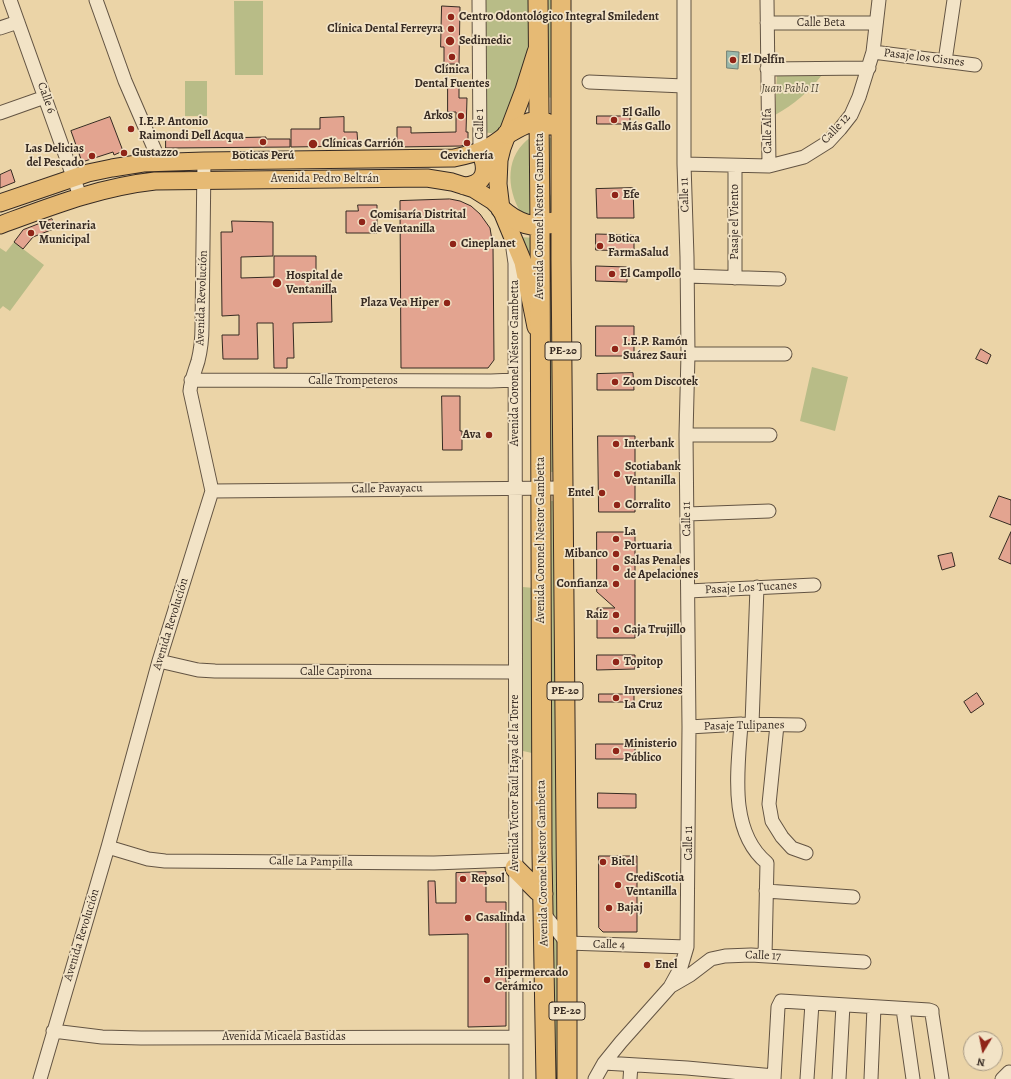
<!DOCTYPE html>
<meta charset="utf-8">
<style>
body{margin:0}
#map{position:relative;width:1011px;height:1079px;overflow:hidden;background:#ebd4a7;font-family:Alegreya,serif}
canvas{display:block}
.north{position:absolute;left:963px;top:1031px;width:40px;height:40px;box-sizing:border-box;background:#f2e3c6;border:1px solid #a79984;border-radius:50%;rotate:190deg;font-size:11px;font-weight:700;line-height:16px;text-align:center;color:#362a22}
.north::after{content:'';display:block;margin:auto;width:14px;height:18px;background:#8f2418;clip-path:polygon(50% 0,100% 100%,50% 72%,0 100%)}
</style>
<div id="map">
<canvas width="1011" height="1079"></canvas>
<div class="north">N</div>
</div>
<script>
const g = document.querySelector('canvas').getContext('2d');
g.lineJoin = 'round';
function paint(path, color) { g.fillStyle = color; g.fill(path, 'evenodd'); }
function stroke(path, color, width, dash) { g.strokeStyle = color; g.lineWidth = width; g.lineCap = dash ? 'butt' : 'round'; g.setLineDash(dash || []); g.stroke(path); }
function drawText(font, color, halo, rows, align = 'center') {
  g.font = font + ' Alegreya,serif'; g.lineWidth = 3.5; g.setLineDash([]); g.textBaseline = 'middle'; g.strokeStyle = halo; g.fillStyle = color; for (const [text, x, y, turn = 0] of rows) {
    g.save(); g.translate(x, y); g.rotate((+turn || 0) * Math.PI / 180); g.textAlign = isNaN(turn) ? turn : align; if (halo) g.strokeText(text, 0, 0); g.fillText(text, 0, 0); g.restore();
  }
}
paint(new Path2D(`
 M485,0h43v59l-26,68c-6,4 -9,8 -17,5z
 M544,0h10v98l-9,-1z
 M234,1h29v74h-28z
 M777,75h45c-14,17 -27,29 -47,40z
 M185,81h22v35h-22z
 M545,136l6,2 -1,56 6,13 -11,6z
 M531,137l4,81 -14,-5c-15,-25 -16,-58 10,-76z
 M556,230l-1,242h-5l-4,-237z
 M519,237l16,1v53z
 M14,242l30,23 -34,46 -7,-5 -3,3v-61l6,4z
 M812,367l36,10 -13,54 -35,-10z
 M550,501h4l7,419 -11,-8z
 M523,587l11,1v164l-2,1 -9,-2z
 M551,931l9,5 1,143h-7z`), '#b8bc87');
const water = new Path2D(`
 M727,51l12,1 -1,17 -11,-1z`);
paint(water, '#98b8ab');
stroke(water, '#717f74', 1);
const building = new Path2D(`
 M442,6l18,1 -1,57h-15v-17h-3z
 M448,86h11v12h8l-1,34h2v12l-7,2 -64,1v-20h14v6l45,-1v-20h-8z
 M597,116h33v8h-33z
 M110,117l13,34 -9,4 -1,-3 -31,10 -11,-31z
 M344,117v15h13l1,14 -67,1v-18h29v-11z
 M166,133l19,1v5l37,1v-2l44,-1v2h24v8l-124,1z
 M11,170l4,12 -15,6v-13z
 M633,188l1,30h-37l-1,-29z
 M450,199l10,2 11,5 9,8 10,14 3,18 1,114 -6,8h-87l-1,-167z
 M358,205h19v28h-31v-22h12z
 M52,219l4,9 -23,9 -10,12 -9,-7 9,-12z
 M232,221l41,1v34l-32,1v21l33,-1v-21h42v22h15l1,44 -39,1 1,35h-7v10h-13l-1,-45h-16l1,36h-35l-1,-24h17v-20l-17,1 -1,-84h11z
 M596,234l38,1v16l-38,-1z
 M596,266l31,1v15l-31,-1z
 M596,326h38v30h-38z
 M981,349l10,6 -4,9 -11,-5z
 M633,373l1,17h-37v-16z
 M442,396h18v35h2v19h-19z
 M598,436h37v76h-36z
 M999,496l12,4v25l-21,-8z
 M597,532h38v106h-38v-30h18l-18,-16z
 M1011,532v32l-12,-5z
 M952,553l3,13 -13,4 -4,-14z
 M597,655h38v14l-38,1z
 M977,693l7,11 -13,9 -7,-11z
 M599,694h35v8h-35z
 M596,744h39v15h-39z
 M598,793l38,1v14h-38z
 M599,856h38v76h-34l-4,-4z
 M486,872v30h20v124l-38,1v-93l-39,1 -1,-54h7l1,22h20v-30z`);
paint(building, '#e3a490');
stroke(building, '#362a22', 1);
const minor = new Path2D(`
 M10,0l70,196
 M96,0l29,81 35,81
 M479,0l1,152
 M767,0l2,166
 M767,23h109
 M0,28l18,-6
 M873,52l102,13
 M945,61l9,-61
 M767,69l102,-1
 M589,82l95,4
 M0,113l45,-16
 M684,164l85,2 35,-9 24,-15 12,-13 11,-14 8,-18 14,-45 6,-52
 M735,166v112
 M513,249l2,14 1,816
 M687,276l92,3
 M688,354h97
 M191,380l300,1 24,-1
 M686,435h84
 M212,491l351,-3
 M687,514l82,-3
 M688,591l126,-6
 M159,661l39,9 17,1 300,1
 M741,724c-3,45 -13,107 26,139l-2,93
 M752,724l5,-137
 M777,725l-8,79 3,17 10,16 10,11 14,5
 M689,727l52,-3 58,1
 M108,847l40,12 17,2 269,2 81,-3
 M766,891l87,6
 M544,914l23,29 120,4
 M671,986l19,-11 21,-16 14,-3 26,-1 113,7
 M903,1009l10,70
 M53,1031l49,6 39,1 375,-1
 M604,1063l83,5 87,8
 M40,1079l68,-232 51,-186 53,-170 -22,-100c1,-11 5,-20 8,-30 3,-12 4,-23 4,-34l2,-166
 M595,1079l9,-16 17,-21 49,-55 11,-20 6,-20 2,-220 -3,-292 2,-81 -1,-97 -3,-93v-164
 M630,1079l1,-14
 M774,1079l4,-72 3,-6 148,9 3,1v3l10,65
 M807,1079l5,-76
 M839,1079l4,-74
 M871,1079l3,-72
 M1002,1079l7,-7`);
const major = new Path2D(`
 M464,186c22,-1 24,-17 16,-34
 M0,203l88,-30 24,-5 31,-5 61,-2 250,-3c24,-5 35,-9 53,-24
 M501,209l-3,-25 1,-24 3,-12 22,-58 12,-38
 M0,225c52,-19 100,-38 155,-44l272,-3 25,4 22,7 19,12 8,8 22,53 13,65`);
const highway = new Path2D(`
 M538,0l2,226 2,628 4,225
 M561,0v260l6,683v136
 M507,134c12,-7 30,-19 43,-9
 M501,209c14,13 34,22 52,13
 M515,868l23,23 5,3`);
stroke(minor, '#635443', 15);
stroke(major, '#362a22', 19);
stroke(highway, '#362a22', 21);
stroke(minor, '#f2e3c6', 13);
stroke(major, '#e6ba74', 17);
stroke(highway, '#e6ba74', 19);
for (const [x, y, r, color] of [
 [451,17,4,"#8f2418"],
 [451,29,4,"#8f2418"],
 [450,41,5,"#8f2418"],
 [452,57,4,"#8f2418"],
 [733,60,4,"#8f2418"],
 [461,116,4,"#8f2418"],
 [614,120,4,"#8f2418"],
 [131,129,4,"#8f2418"],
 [263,142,4,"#8f2418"],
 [467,143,4,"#8f2418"],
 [313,144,5,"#8f2418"],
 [124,153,4,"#8f2418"],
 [92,156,4,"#8f2418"],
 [615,195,4,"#8f2418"],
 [362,222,4,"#8f2418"],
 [31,233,4,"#8f2418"],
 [453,244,4,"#8f2418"],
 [600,246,4,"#8f2418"],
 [612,274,4,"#8f2418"],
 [277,283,5,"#8f2418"],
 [447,303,4,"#8f2418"],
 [615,349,4,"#8f2418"],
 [615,382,4,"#8f2418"],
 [489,435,4,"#8f2418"],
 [616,444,4,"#8f2418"],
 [617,474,4,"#8f2418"],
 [602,493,4,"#8f2418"],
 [617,505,4,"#8f2418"],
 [616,539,4,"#8f2418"],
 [616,554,4,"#8f2418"],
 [616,568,4,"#8f2418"],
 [616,584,4,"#8f2418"],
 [616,615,4,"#8f2418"],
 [616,630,4,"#8f2418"],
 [616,662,4,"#8f2418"],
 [616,698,4,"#8f2418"],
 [616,751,4,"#8f2418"],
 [603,862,4,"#8f2418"],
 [463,879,4,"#8f2418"],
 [618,885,4,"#8f2418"],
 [609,908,4,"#8f2418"],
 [468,918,4,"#8f2418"],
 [647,965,4,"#8f2418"],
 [487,980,4,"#8f2418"]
]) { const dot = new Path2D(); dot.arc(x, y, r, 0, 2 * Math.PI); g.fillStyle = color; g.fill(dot); stroke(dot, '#f2e3c6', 1.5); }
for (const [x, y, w] of [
 [563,351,36],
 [565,691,36],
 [567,1011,36]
]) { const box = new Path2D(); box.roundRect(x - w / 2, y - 9, w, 18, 3); g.fillStyle = '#f2e3c6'; g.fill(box); stroke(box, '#362a22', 1); }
drawText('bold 11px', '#362a22', null, [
 ["PE-20",563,351],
 ["PE-20",565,691],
 ["PE-20",567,1011]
]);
drawText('bold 12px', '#362a22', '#f2e3c6', [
 ["Centro Odontológico Integral Smiledent",459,17],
 ["Clínica Dental Ferreyra",443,29,"right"],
 ["Sedimedic",459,41],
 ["El Delfín",741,60],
 ["Clínica",452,70,"center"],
 ["Dental Fuentes",452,84,"center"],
 ["El Gallo",622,113],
 ["Más Gallo",622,127],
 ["Arkos",453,116,"right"],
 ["I.E.P. Antonio",139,122],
 ["Raimondi Dell Acqua",139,136],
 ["Clínicas Carrión",322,144],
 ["Las Delicias",84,149,"right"],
 ["del Pescado",84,163,"right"],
 ["Gustazzo",132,153],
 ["Boticas Perú",263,156,"center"],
 ["Cevichería",467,156,"center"],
 ["Efe",623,195],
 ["Comisaría Distrital",370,215],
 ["de Ventanilla",370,229],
 ["Veterinaria",39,226],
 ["Municipal",39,240],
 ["Botica",608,239],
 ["FarmaSalud",608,253],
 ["Cineplanet",461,244],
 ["El Campollo",620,274],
 ["Hospital de",286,276],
 ["Ventanilla",286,290],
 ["Plaza Vea Hiper",439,303,"right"],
 ["I.E.P. Ramón",623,342],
 ["Suárez Sauri",623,356],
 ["Zoom Discotek",623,382],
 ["Ava",481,435,"right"],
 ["Interbank",624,444],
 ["Scotiabank",625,467],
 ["Ventanilla",625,481],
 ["Entel",594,493,"right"],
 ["Corralito",625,505],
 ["La",624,532],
 ["Portuaria",624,546],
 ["Mibanco",608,554,"right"],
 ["Salas Penales",624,561],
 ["de Apelaciones",624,575],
 ["Confianza",608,584,"right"],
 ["Raiz",608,615,"right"],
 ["Caja Trujillo",624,630],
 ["Topitop",624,662],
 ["Inversiones",624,691],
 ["La Cruz",624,705],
 ["Ministerio",624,744],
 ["Público",624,758],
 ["Bitel",611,862],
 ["CrediScotia",626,878],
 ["Ventanilla",626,892],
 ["Repsol",471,879],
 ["Bajaj",617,908],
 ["Casalinda",476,918],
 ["Enel",655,965],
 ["Hipermercado",495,973],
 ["Cerámico",495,987]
], 'left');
drawText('12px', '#362a22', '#f2e3c6', [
 ["Calle Beta",821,23],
 ["Pasaje los Cisnes",924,58,7],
 ["Calle 6",46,98,70],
 ["Calle 1",480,124,-90],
 ["Calle 12",836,129,-47],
 ["Calle Alfa",768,131,-91],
 ["Avenida Pedro Beltrán",325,179],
 ["Calle 11",685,195,-92],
 ["Avenida Coronel Nestor Gambetta",540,216,-90],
 ["Pasaje el Viento",735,222,-90],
 ["Avenida Revolución",202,298,-88],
 ["Avenida Coronel Néstor Gambetta",515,363,-90],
 ["Calle Trompeteros",353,381],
 ["Calle Pavayacu",387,489,-1],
 ["Calle 11",687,519,-91],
 ["Avenida Coronel Nestor Gambetta",541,540,-90],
 ["Pasaje Los Tucanes",751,588,-3],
 ["Avenida Revolución",171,624,-73],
 ["Calle Capirona",336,672],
 ["Pasaje Tulipanes",744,726,-1],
 ["Avenida Víctor Raúl Haya de la Torre",515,783,-90],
 ["Calle 11",689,843,-90],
 ["Calle La Pampilla",311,862,1],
 ["Avenida Coronel Nestor Gambetta",543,863,-91],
 ["Avenida Revolución",82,935,-73],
 ["Calle 4",609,945,2],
 ["Calle 17",763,956,2],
 ["Avenida Micaela Bastidas",284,1037]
]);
drawText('italic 12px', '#564e3b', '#f2e3c6', [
 ["Juan Pablo II",790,89]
]);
</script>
